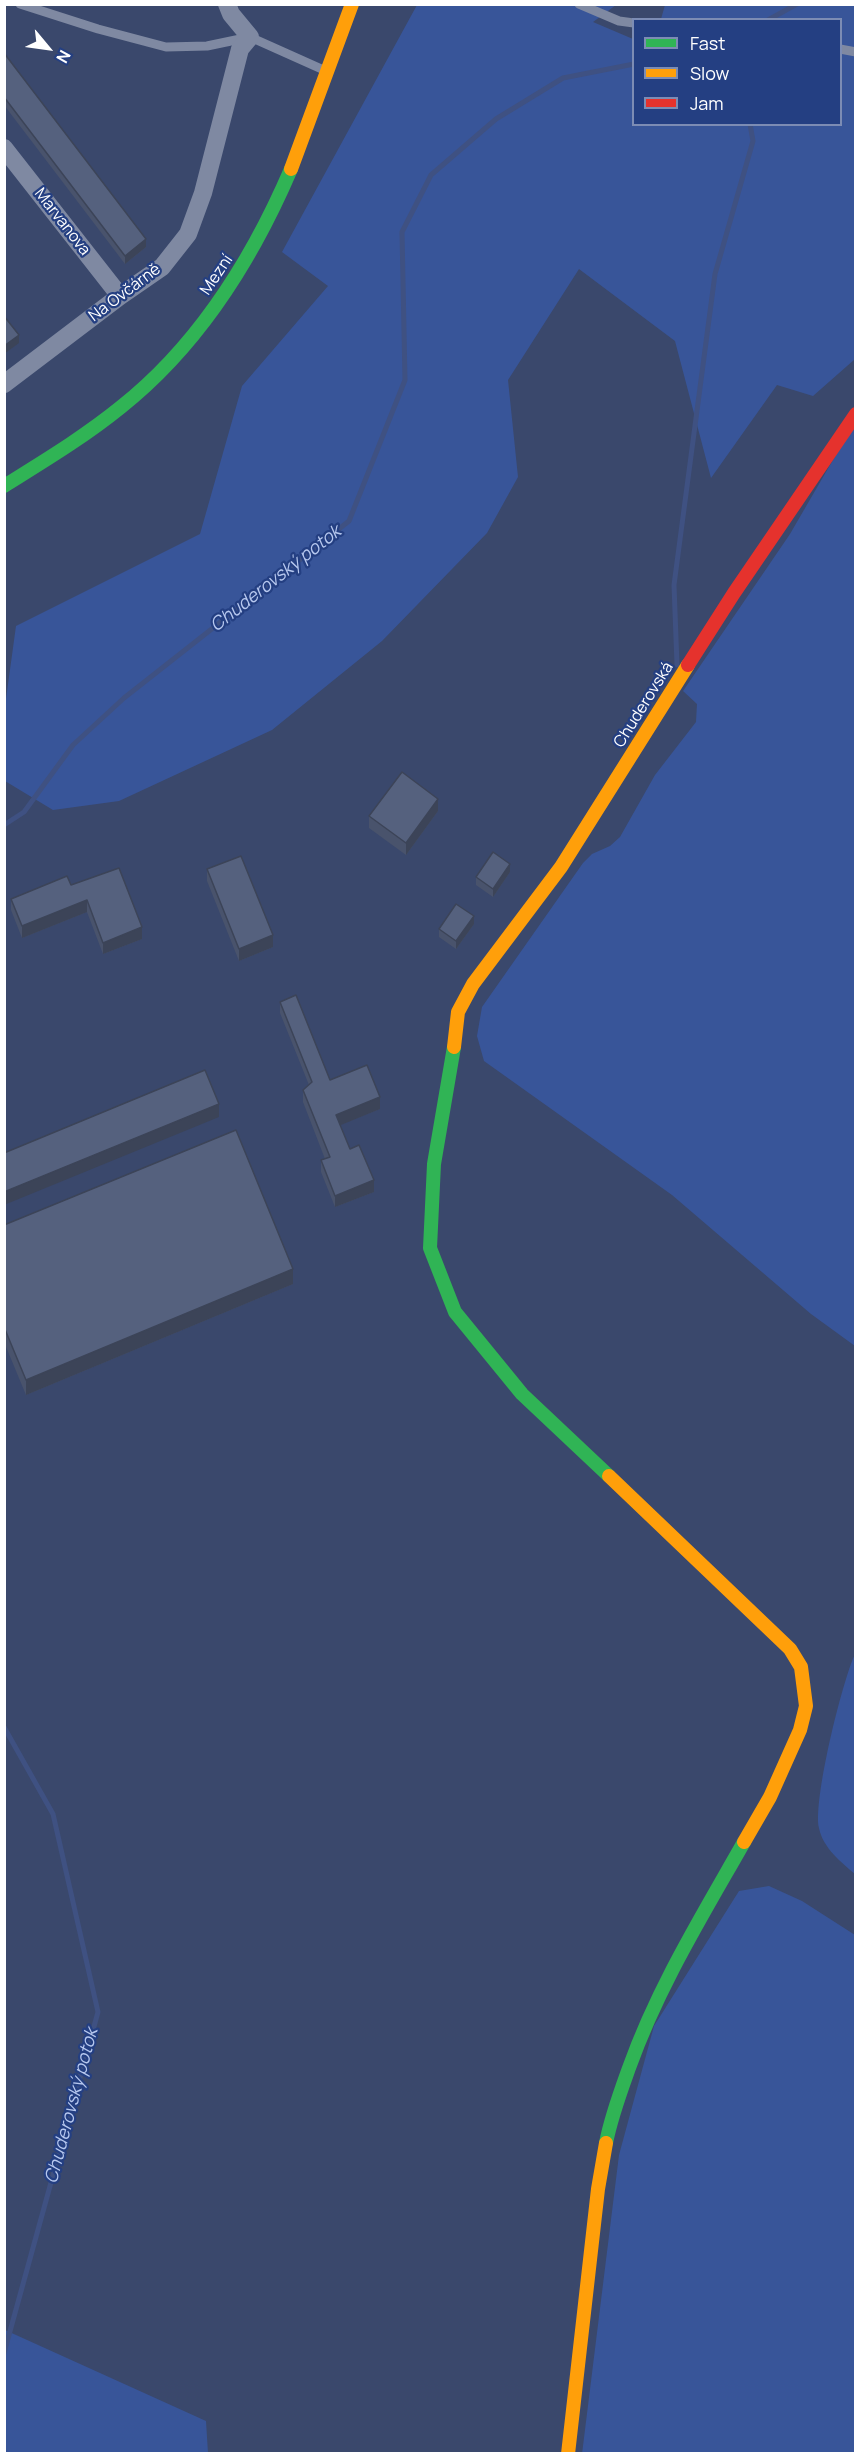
<!DOCTYPE html>
<meta charset="utf-8">
<style>
body{margin:0}
#map{position:relative;width:860px;height:2458px;overflow:hidden;background:#3a486c;font-family:Manrope,sans-serif}
canvas{display:block}
.frame{position:absolute;inset:0;border:6px solid #fff;pointer-events:none}
.legend{position:absolute;left:632px;top:18px;width:210px;height:108px;box-sizing:border-box;background:#243f82;border:2px solid #7c8cb4;margin:0;padding:8px 10px;list-style:none;font-size:18px;color:#fff}
.legend li{display:flex;align-items:center;gap:12px;height:30px}
.legend b{width:30px;border:2px solid #7c8cb4}
.north{position:absolute;left:18px;top:18px;width:60px;height:60px;-webkit-text-stroke:4px #243f82;paint-order:stroke;rotate:119deg;font-size:16px;font-weight:700;line-height:24px;text-align:center;color:#fff}
.north::after{content:'';display:block;margin:auto;width:21px;height:27px;background:#fff;clip-path:polygon(50% 0,100% 100%,50% 72%,0 100%)}
</style>
<div id="map">
<canvas width="860" height="2458"></canvas>
<div class="frame"></div>
<ul class="legend">
<li><b style="height:8px;background:#30b455"></b>Fast</li>
<li><b style="height:8px;background:#ff9f0a"></b>Slow</li>
<li><b style="height:8px;background:#e5322d"></b>Jam</li>
</ul>
<div class="north">N</div>
</div>
<script>
const g = document.querySelector('canvas').getContext('2d');
g.lineJoin = 'round';
function paint(path, color) { g.fillStyle = color; g.fill(path, 'evenodd'); }
function stroke(path, color, width, dash) { g.strokeStyle = color; g.lineWidth = width; g.lineCap = dash ? 'butt' : 'round'; g.setLineDash(dash || []); g.stroke(path); }
function drawText(font, color, halo, rows, align = 'center') {
  g.font = font + ' Manrope,sans-serif'; g.lineWidth = 4.5; g.setLineDash([]); g.textBaseline = 'middle'; g.strokeStyle = halo; g.fillStyle = color; for (const [text, x, y, turn = 0] of rows) {
    g.save(); g.translate(x, y); g.rotate((+turn || 0) * Math.PI / 180); g.textAlign = isNaN(turn) ? turn : align; if (halo) g.strokeText(text, 0, 0); g.fillText(text, 0, 0); g.restore();
  }
}
paint(new Path2D(`
 M417,5h199l-23,17 40,17 1,85h206v-104l-179,-1 4,-14h190v354l-42,37 -36,-11 -66,93 -36,-137 -96,-72 -71,111 10,97 -31,56 -105,108 -110,89 -153,71 -66,9 -48,-29v-75l11,-80 184,-92 42,-148 86,-100 -46,-34z
 M855,422v924l-44,-32 -139,-119 -188,-134 -7,-25 5,-29 101,-144 9,-9 18,-8 10,-9 35,-62 41,-53 1,-18 -14,-13 107,-157z
 M855,1654v220c-14,-12 -32,-26 -36,-46 -6,-28 23,-146 36,-174z
 M769,1886l33,15 53,34v518l-273,1 37,-299 35,-129 85,-135z
 M5,2330l201,91 2,32h-203z`), '#385599');
stroke(new Path2D(`
 M768,20l29,-16
 M677,665l-3,-80 41,-311 38,-133 -3,-17
 M4,825l20,-13 49,-67 51,-47 225,-177 56,-141 -3,-148 29,-57 65,-56 67,-41 71,-14
 M4,1727l49,87 45,198 -94,341`), '#3f5182', 5);
stroke(new Path2D(`
 M20,4l78,25 68,18 41,-1 43,-9 76,34
 M579,4l40,17 15,2
 M840,49l16,3`), '#7f89a2', 9);
stroke(new Path2D(`
 M4,148l116,148
 M4,384l116,-88 42,-29 26,-33 15,-41 37,-144 10,-12 -19,-23 -4,-10`), '#7f89a2', 18);
stroke(new Path2D(`
 M4,486c40,-25 80,-49 117,-79 78,-62 131,-147 170,-238
 M454,1047l-20,117 -4,84 25,64 67,82 87,82
 M606,2143c5,-26 14,-50 23,-75 29,-81 73,-152 115,-226`), '#30b455', 14);
stroke(new Path2D(`
 M291,169l61,-165
 M454,1047l4,-35 15,-28 88,-117 127,-202
 M609,1476l181,173 11,18 5,39 -6,24 -30,67 -26,45
 M568,2454l30,-265 8,-46`), '#ff9f0a', 14);
stroke(new Path2D(`
 M688,665l46,-72 122,-179`), '#e5322d', 14);
paint(new Path2D(`
 M4,53l142,194 -21,17 -121,-159z
 M438,811l-32,44 -37,-27v-12z
 M207,869l66,78 -34,14 -32,-80z
 M510,872l-17,25 -17,-12v-8z
 M71,885l71,54 -39,15 -16,-42 -65,26 -11,-28v-11z
 M474,924l-18,25 -17,-12v-8z
 M280,1002l50,78 50,29 -40,16 10,24 24,43 -39,15 -14,-35v-12l4,-1 -22,-57v-12l6,-5 -29,-72z
 M4,1225l289,59 -267,111 -22,-53z`), '#49536c');
paint(new Path2D(`
 M146,239v8l-21,17v-8z
 M19,335v8l-15,11v-8z
 M438,799v12l-32,44v-12z
 M510,864v8l-17,25v-8z
 M87,900v12l-65,26v-12z
 M474,916v8l-18,25v-8z
 M142,927v12l-39,15v-11z
 M273,935v12l-34,14v-12z
 M380,1097v12l-44,18v-12z
 M219,1104v13l-215,88v-13z
 M374,1180v12l-39,15v-11z
 M293,1269v15l-267,111v-15z`), '#3c4458');
const building = new Path2D(`
 M4,53l142,186 -21,17 -121,-159z
 M4,316l15,19 -15,11z
 M402,772l36,27 -32,44 -37,-27z
 M493,852l17,12 -17,25 -17,-12z
 M241,856l32,79 -34,14 -32,-80z
 M119,868l23,59 -39,16 -16,-43 -65,26 -11,-27 56,-23 4,9z
 M456,904l18,12 -18,25 -17,-12z
 M296,995l34,85 37,-15 13,32 -44,18 14,34 9,-4 15,35 -39,16 -14,-36 9,-3 -27,-67 9,-8 -32,-80z
 M205,1070l14,34 -215,88v-39z
 M236,1130l57,139 -267,111 -22,-53v-102z`);
paint(building, '#55617e');
stroke(building, '#3c4458', 1.5);
drawText('16px', '#fff', '#243f82', [
 ["Marvanova",62,222,52],
 ["Mezní",217,275,-56],
 ["Na Ovčárně",125,293,-37],
 ["Chuderovská",644,705,-58]
]);
drawText('italic 18px', '#b7c8ef', '#243f82', [
 ["Chuderovský potok",276,579,-38],
 ["Chuderovský potok",72,2106,-75]
]);
</script>
